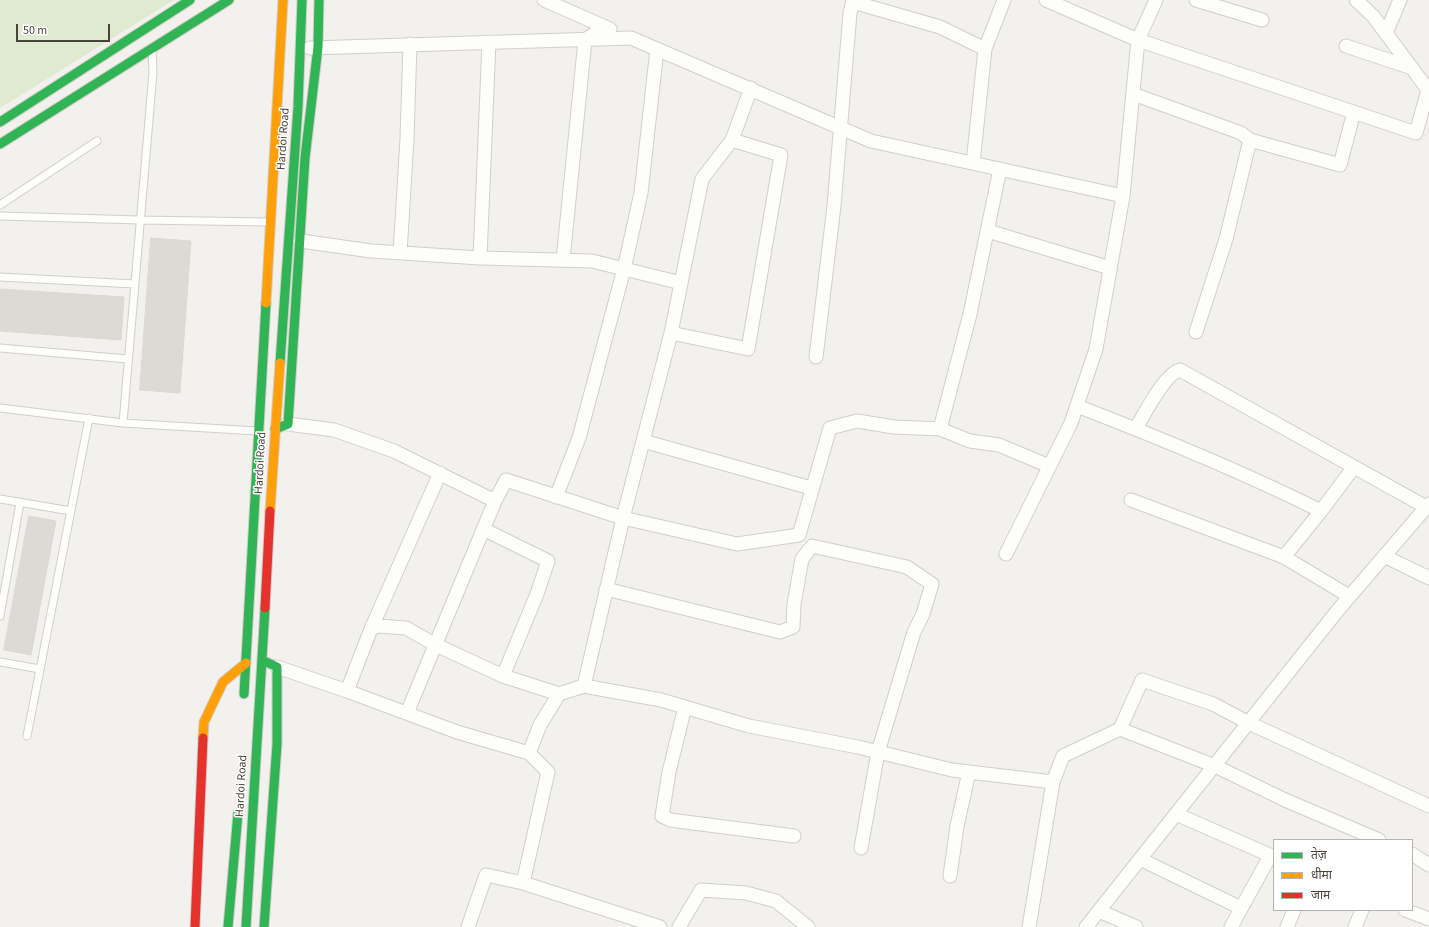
<!DOCTYPE html>
<meta charset="utf-8">
<style>
body{margin:0}
#map{position:relative;width:1429px;height:927px;overflow:hidden;background:#f3f1ee;font-family:"Source Sans 3","Noto Sans Devanagari",sans-serif}
canvas{display:block}
.legend{position:absolute;left:1273px;top:839px;width:140px;height:72px;box-sizing:border-box;background:#fff;border:1px solid #b6b4b0;margin:0;padding:5px 7px;list-style:none;font-size:12px;color:#49443a}
.legend li{display:flex;align-items:center;gap:8px;height:20px}
.legend b{width:20px;border:1px solid #b6b4b0}
.scale{position:absolute;left:16px;top:24px;width:94px;height:18px;box-sizing:border-box;border:2px solid #49443a;border-top:0;padding-left:5px;font-size:12px;line-height:14px;white-space:nowrap;color:#49443a;-webkit-text-stroke:3px #fff;paint-order:stroke}
</style>
<div id="map">
<canvas width="1429" height="927"></canvas>
<ul class="legend">
<li><b style="height:5px;background:#30b455"></b>तेज़</li>
<li><b style="height:5px;background:#ff9f0a"></b>धीमा</li>
<li><b style="height:5px;background:#e5322d"></b>जाम</li>
</ul>
<div class="scale">50 m</div>
</div>
<script>
const g = document.querySelector('canvas').getContext('2d');
g.lineJoin = 'round';
function paint(path, color) { g.fillStyle = color; g.fill(path, 'evenodd'); }
function stroke(path, color, width, dash) { g.strokeStyle = color; g.lineWidth = width; g.lineCap = dash ? 'butt' : 'round'; g.setLineDash(dash || []); g.stroke(path); }
function drawText(font, color, halo, rows, align = 'center') {
  g.font = font + ' "Source Sans 3",sans-serif'; g.lineWidth = 3; g.setLineDash([]); g.textBaseline = 'middle'; g.strokeStyle = halo; g.fillStyle = color; for (const [text, x, y, turn = 0] of rows) {
    g.save(); g.translate(x, y); g.rotate((+turn || 0) * Math.PI / 180); g.textAlign = isNaN(turn) ? turn : align; if (halo) g.strokeText(text, 0, 0); g.fillText(text, 0, 0); g.restore();
  }
}
paint(new Path2D(`
 M0,0h174l-174,108z`), '#dfead1');
const building = new Path2D(`
 M151,238l40,3 -11,152 -40,-3z
 M0,289l124,8 -3,43 -121,-9z
 M29,516l27,5 -25,134 -27,-5z`);
paint(building, '#dddad6');
stroke(building, '#dbd8d4', 1);
const lane = new Path2D(`
 M0,205l97,-64
 M0,216l140,4 128,2
 M0,277l135,7
 M0,348l128,11
 M0,408l123,15 134,8
 M123,423l30,-350 -1,-25
 M0,499l71,12
 M0,616l20,-113
 M0,662l40,7
 M27,736l62,-318`);
const street = new Path2D(`
 M544,0l66,29
 M1046,0l92,40 278,93 12,-43
 M1196,0l66,20
 M1356,0l17,16 56,75
 M853,2l87,25 45,22
 M1386,33l14,-33
 M1346,46l66,22
 M310,48l321,-10 240,103 252,55 15,-156 18,-40
 M751,88l-19,52 -30,39 -31,154 -48,185 -39,168 77,14 88,26 109,21 94,23 101,12 10,-26 57,-27 95,37 70,34 94,40
 M1133,94l108,39 9,7 90,25 14,-53
 M973,163l12,-114 19,-49
 M988,231l122,37
 M301,241l70,10 109,7 112,3 89,22
 M400,253l7,-114 3,-95
 M480,258l9,-216
 M563,260l22,-220 19,-13
 M1196,332l30,-93 24,-99
 M671,333l77,16 33,-194 -49,-15
 M816,357l18,-151 16,-193 3,-13
 M1077,406c83,32 164,65 244,105l33,-44
 M288,424l46,6 60,21 101,50 11,-21 117,38 114,26 62,-9 31,-107 27,-7 37,6 46,2 30,12 29,4 50,21
 M1136,428c8,-13 29,-55 44,-58l246,137
 M940,429l30,-115 30,-145
 M643,441l168,47
 M556,497l23,-59 45,-169 17,-76 16,-144
 M1131,500l153,57
 M1321,511l-37,46 65,39
 M483,529l65,32 -11,33 -34,82
 M1006,554l65,-131 25,-74 27,-153
 M1384,556l45,22
 M606,589l174,43 13,-5 1,-23 8,-45 10,-13 95,21 25,17 -9,30 -9,18 -36,120 -17,96
 M371,629l69,-156
 M277,667l70,24 110,41 72,21 11,-28 19,-31 25,-8
 M347,691l24,-62 7,-3 28,2 30,17 67,31 56,18
 M685,707l-16,65 -7,44 8,4 124,16
 M407,713l88,-212
 M1120,729l22,-49 71,24 36,19 180,83
 M1176,814l98,43
 M1412,854l17,11
 M1140,859l101,49
 M950,876l7,-50 12,-54
 M523,883l137,44
 M1405,910l24,9
 M1099,911l37,16
 M468,927l18,-52 37,8 25,-111 -19,-19
 M679,927l22,-37 45,3 30,8 32,26
 M1029,927l24,-145
 M1086,927l252,-317 91,-106
 M1231,927l39,-71
 M1287,927l7,-17
 M1355,927l7,-17`);
const fast = new Path2D(`
 M0,122l190,-122
 M0,144l229,-144
 M280,363l18,-256 4,-107
 M275,429l13,-5 17,-266 13,-111 1,-47
 M262,660l15,7v77l-13,183
 M244,694l22,-391
 M228,927l10,-114
 M246,927l19,-319`);
const slow = new Path2D(`
 M266,303l17,-303
 M270,511l10,-148
 M203,738l1,-16 19,-40 23,-19`);
const jam = new Path2D(`
 M265,608l5,-97
 M195,927l8,-189`);
stroke(lane, '#d1cfcc', 9);
stroke(street, '#d1cfcc', 15);
stroke(fast, '#d1cec6', 11);
stroke(slow, '#d1cec6', 11);
stroke(jam, '#d1cec6', 11);
stroke(lane, '#fdfdfc', 7);
stroke(street, '#fdfdfc', 13);
stroke(fast, '#30b455', 9);
stroke(slow, '#ff9f0a', 9);
stroke(jam, '#e5322d', 9);
drawText('12px', '#49443a', '#fff', [
 ["Hardoi Road",284,139,-86],
 ["Hardoi Road",261,463,-87],
 ["Hardoi Road",242,786,-87]
]);
</script>
